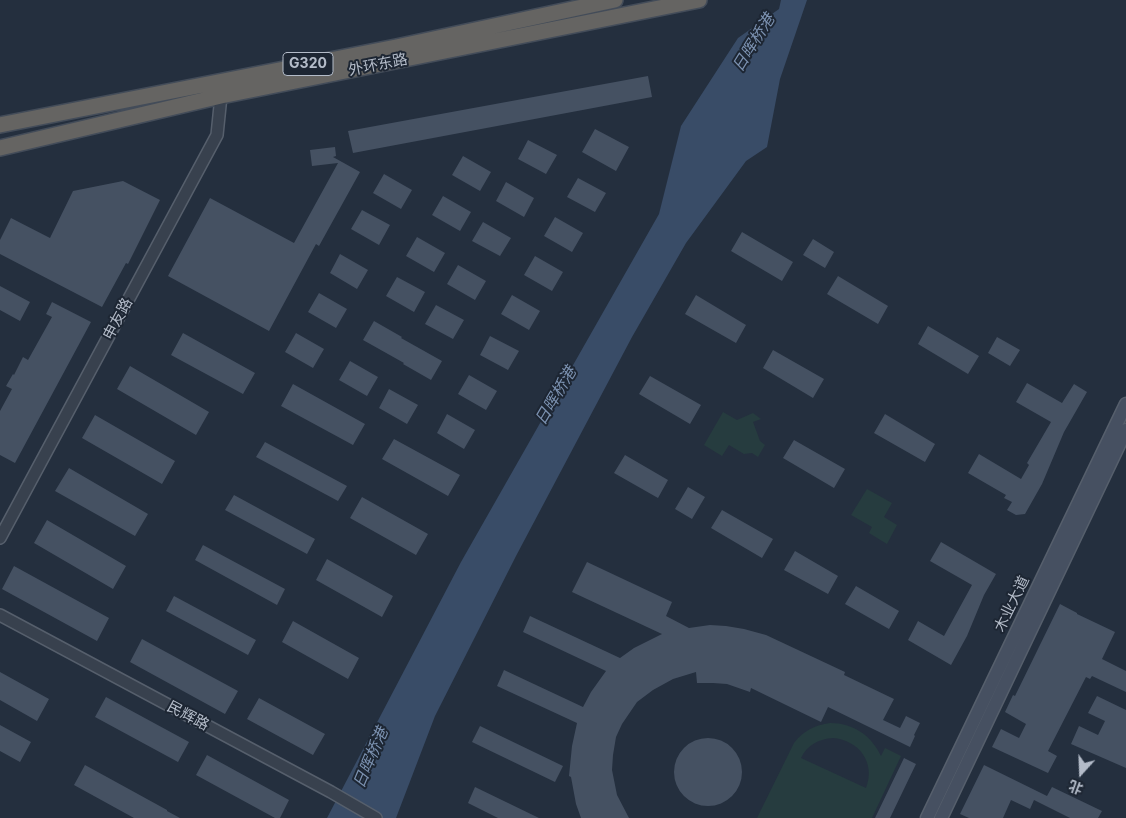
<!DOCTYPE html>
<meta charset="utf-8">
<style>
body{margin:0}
#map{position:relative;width:1126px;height:818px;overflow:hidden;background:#242f3e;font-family:Inter,"Noto Sans SC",sans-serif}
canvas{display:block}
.north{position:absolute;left:1056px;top:748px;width:50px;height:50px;-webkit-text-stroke:4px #1d2633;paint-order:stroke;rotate:200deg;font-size:14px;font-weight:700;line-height:20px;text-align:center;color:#b4bcc9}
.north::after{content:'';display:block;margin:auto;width:18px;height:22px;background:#b4bcc9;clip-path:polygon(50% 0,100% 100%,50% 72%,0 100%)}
</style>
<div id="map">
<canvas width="1126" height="818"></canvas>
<div class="north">北</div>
</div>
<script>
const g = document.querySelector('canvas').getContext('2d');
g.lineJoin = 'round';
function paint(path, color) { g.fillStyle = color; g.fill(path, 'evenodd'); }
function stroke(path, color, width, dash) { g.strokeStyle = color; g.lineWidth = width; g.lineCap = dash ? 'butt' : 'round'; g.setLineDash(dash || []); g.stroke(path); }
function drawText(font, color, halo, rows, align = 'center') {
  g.font = font + ' Inter,"Noto Sans SC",sans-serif'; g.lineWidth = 4; g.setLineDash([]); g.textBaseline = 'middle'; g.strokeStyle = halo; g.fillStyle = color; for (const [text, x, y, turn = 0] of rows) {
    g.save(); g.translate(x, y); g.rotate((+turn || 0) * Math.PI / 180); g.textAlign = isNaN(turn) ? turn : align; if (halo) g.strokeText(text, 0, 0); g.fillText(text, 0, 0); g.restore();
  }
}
paint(new Path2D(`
 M723,412l14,8 16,-7 8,6 -8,3 7,19 5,4 -7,12 -6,-4 -8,1 -15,-9 -7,11 -18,-11z
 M867,489l25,14 -8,14 13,8 -10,19 -18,-11 3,-6 -21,-12z
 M830,723c23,0 41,12 51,33l4,-8 16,8 -29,62h-115l37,-75c9,-12 21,-18 36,-20zM833,738c26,2 43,25 33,50l-65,-30c6,-13 18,-19 32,-20z`), '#263c3f');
paint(new Path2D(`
 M781,0h26l-27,79 -13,68 -21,14 -60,82 -54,94 -116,219 -81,160 -39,102h-69l134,-256 198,-348 22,-88 57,-88 41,-29z`), '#394c67');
paint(new Path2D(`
 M648,76l4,21 -299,56 -5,-22z
 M595,129l34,18 -13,24 -34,-19z
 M528,140l29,15 -11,19 -28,-15z
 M335,147l1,9 -3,1 27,15 -41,74 -3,-2 -47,87 -101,-55 42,-78 84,45 44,-80 -26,3 -2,-16z
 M463,156l28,16 -11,19 -28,-16z
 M384,174l28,16 -11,19 -28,-16z
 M578,178l28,15 -11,19 -28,-15z
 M123,181l37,19 -32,64 -2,-1 -24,44 -102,-53v-14l11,-22 39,20 23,-47z
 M506,182l28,16 -10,19 -28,-16z
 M443,196l28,16 -11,19 -28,-16z
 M362,210l28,15 -11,20 -28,-16z
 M555,217l28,16 -11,19 -28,-16z
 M483,222l28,16 -11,18 -28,-15z
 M742,232l51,30 -11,19 -51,-30z
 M417,237l28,16 -11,19 -28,-16z
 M813,239l21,13 -9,16 -22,-13z
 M340,254l28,16 -11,19 -27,-16z
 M535,256l28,16 -11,19 -28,-16z
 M458,265l28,16 -11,19 -28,-16z
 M838,276l50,30 -10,18 -51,-30z
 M397,277l28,15 -11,20 -28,-16z
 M0,286l30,16 -10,19 -20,-11z
 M319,293l28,16 -11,19 -28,-16z
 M512,295l28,16 -11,19 -28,-16z
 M696,295l50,30 -10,18 -51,-29z
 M52,302l39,20 -76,141 -15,-8v-44l12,-22 -6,-3 7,-12 1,1 9,-18 5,3 24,-43 -6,-3z
 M436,305l28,15 -11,19 -28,-15z
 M374,321l28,16 -1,1 41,23 -11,19 -28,-16 1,-1 -41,-23z
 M928,326l51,30 -11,18 -50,-30z
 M183,333l72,40 -12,21 -72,-39z
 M296,333l28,16 -11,19 -28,-16z
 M490,336l29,15 -11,19 -28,-15z
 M997,337l23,13 -10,16 -22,-13z
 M773,350l51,29 -11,19 -50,-30z
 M350,361l28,16 -11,19 -28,-16z
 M130,366l79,46 -13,23 -79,-46z
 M469,375l28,16 -11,19 -28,-16z
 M650,376l51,29 -11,19 -51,-30z
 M1027,383l35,20 12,-19 13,8 -23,40 -22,52 -17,30 -9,1 -9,-5 5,-8 -8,-4 2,-3 -38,-22 11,-19 42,25 8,-14 -2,-2 24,-41 -35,-20z
 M293,384l72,40 -12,21 -72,-39z
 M389,389l29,16 -11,19 -28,-16z
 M447,414l28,16 -11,19 -27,-16z
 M885,414l50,30 -10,18 -51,-29z
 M95,415l80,46 -13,23 -80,-46z
 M394,439l66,36 -12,21 -66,-37z
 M794,440l51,29 -11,19 -51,-30z
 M265,442l82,44 -9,15 -82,-44z
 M625,455l43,25 -10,18 -44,-25z
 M69,468l79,46 -13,22 -80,-45z
 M688,487l17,10 -13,22 -17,-10z
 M234,495l81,44 -8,15 -82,-44z
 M362,497l66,37 -12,21 -66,-37z
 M722,510l51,29 -11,19 -51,-30z
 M47,520l79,46 -13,23 -79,-46z
 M941,542l55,32 -12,21 -17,41 -16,29 -43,-25 10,-19 26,15 28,-51 -42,-24z
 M203,545l82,44 -8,16 -82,-45z
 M795,551l43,25 -10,18 -44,-24z
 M327,559l66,37 -11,21 -66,-37z
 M587,562l85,40 -6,14 23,12 21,-3 16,1 18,3 22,6 79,37 -1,3 50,24 -11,21 17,8 6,-12 14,7 -6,12 1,1 -5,11 -82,-40 -7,15 -70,-34 -1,4 -23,-8 -14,-1h-16l-1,-11 -23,7 -20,11 -16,12 -15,22 -6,13 -3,18 -1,15 5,25 12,23h-48l-5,-14 -5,-27 -2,-1 3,-30 5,-23 -80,-37 7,-16 79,37 8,-15 15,-21 -83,-39 7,-16 90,42 14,-10 28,-14 -90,-42z
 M14,566l95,52 -12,23 -95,-52z
 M856,586l43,25 -10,18 -44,-25z
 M174,596l82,44 -8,15 -82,-44z
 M1060,604l17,9v1l38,18 -13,27 24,12v21l-34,-16 -2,3 -4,-2 -38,74 9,5 -9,17 -56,-26 9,-18 18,9 7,-14 -21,-12 8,-17 2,1z
 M293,621l66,37 -11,21 -66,-37z
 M142,639l96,52 -13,23 -95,-52z
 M0,672l49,27 -12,22 -37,-21z
 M1097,696l29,14v58l-55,-24 8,-18 19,9 7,-14 -17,-8z
 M106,697l83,45 -11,20 -83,-45z
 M259,698l66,36 -12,21 -66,-36z
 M0,725l31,17 -11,20 -20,-11z
 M480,726l83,40 -8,16 -83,-40z
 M674 772a34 34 0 1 1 68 0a34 34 0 1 1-68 0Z
 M207,755l82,45 -9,18h-5l-79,-43z
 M904,758l12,6 -26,54h-15z
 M85,765l82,45v1l13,7h-46l-60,-33z
 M984,765l63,31 5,-9 50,24 -4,7h-28l-36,-18 -4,9 -19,-9 -8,18h-34l-9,-4z
 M475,787l64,31h-41l-30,-15z`), '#455162');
const tertiary = new Path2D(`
 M0,538l217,-403 4,-39
 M0,615l331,177 45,26`);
const secondary = new Path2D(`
 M927,818l199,-414
 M941,818l185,-388`);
const trunk = new Path2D(`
 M0,125l396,-78 219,-47
 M0,148l221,-52 478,-96`);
stroke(tertiary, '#565f6c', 14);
stroke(secondary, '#565f6c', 15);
stroke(trunk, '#434c59', 18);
stroke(tertiary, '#38414e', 11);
stroke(secondary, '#465061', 12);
stroke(trunk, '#656462', 15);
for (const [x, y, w] of [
 [308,64,50]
]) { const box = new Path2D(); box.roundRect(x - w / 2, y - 11.5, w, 23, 4); g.fillStyle = '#1d2633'; g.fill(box); stroke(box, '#b4bcc9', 1); }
drawText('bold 14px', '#b4bcc9', null, [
 ["G320",308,64]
]);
drawText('15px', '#b4bcc9', '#1d2633', [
 ["外环东路",378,65,-11],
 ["申友路",118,319,-62],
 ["木业大道",1012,604,-64],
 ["民辉路",188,716,28]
]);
drawText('italic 16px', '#7c92b1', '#1d2633', [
 ["日晖桥港",754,43,-58],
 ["日晖桥港",556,396,-59],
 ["日晖桥港",371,758,-67]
]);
</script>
